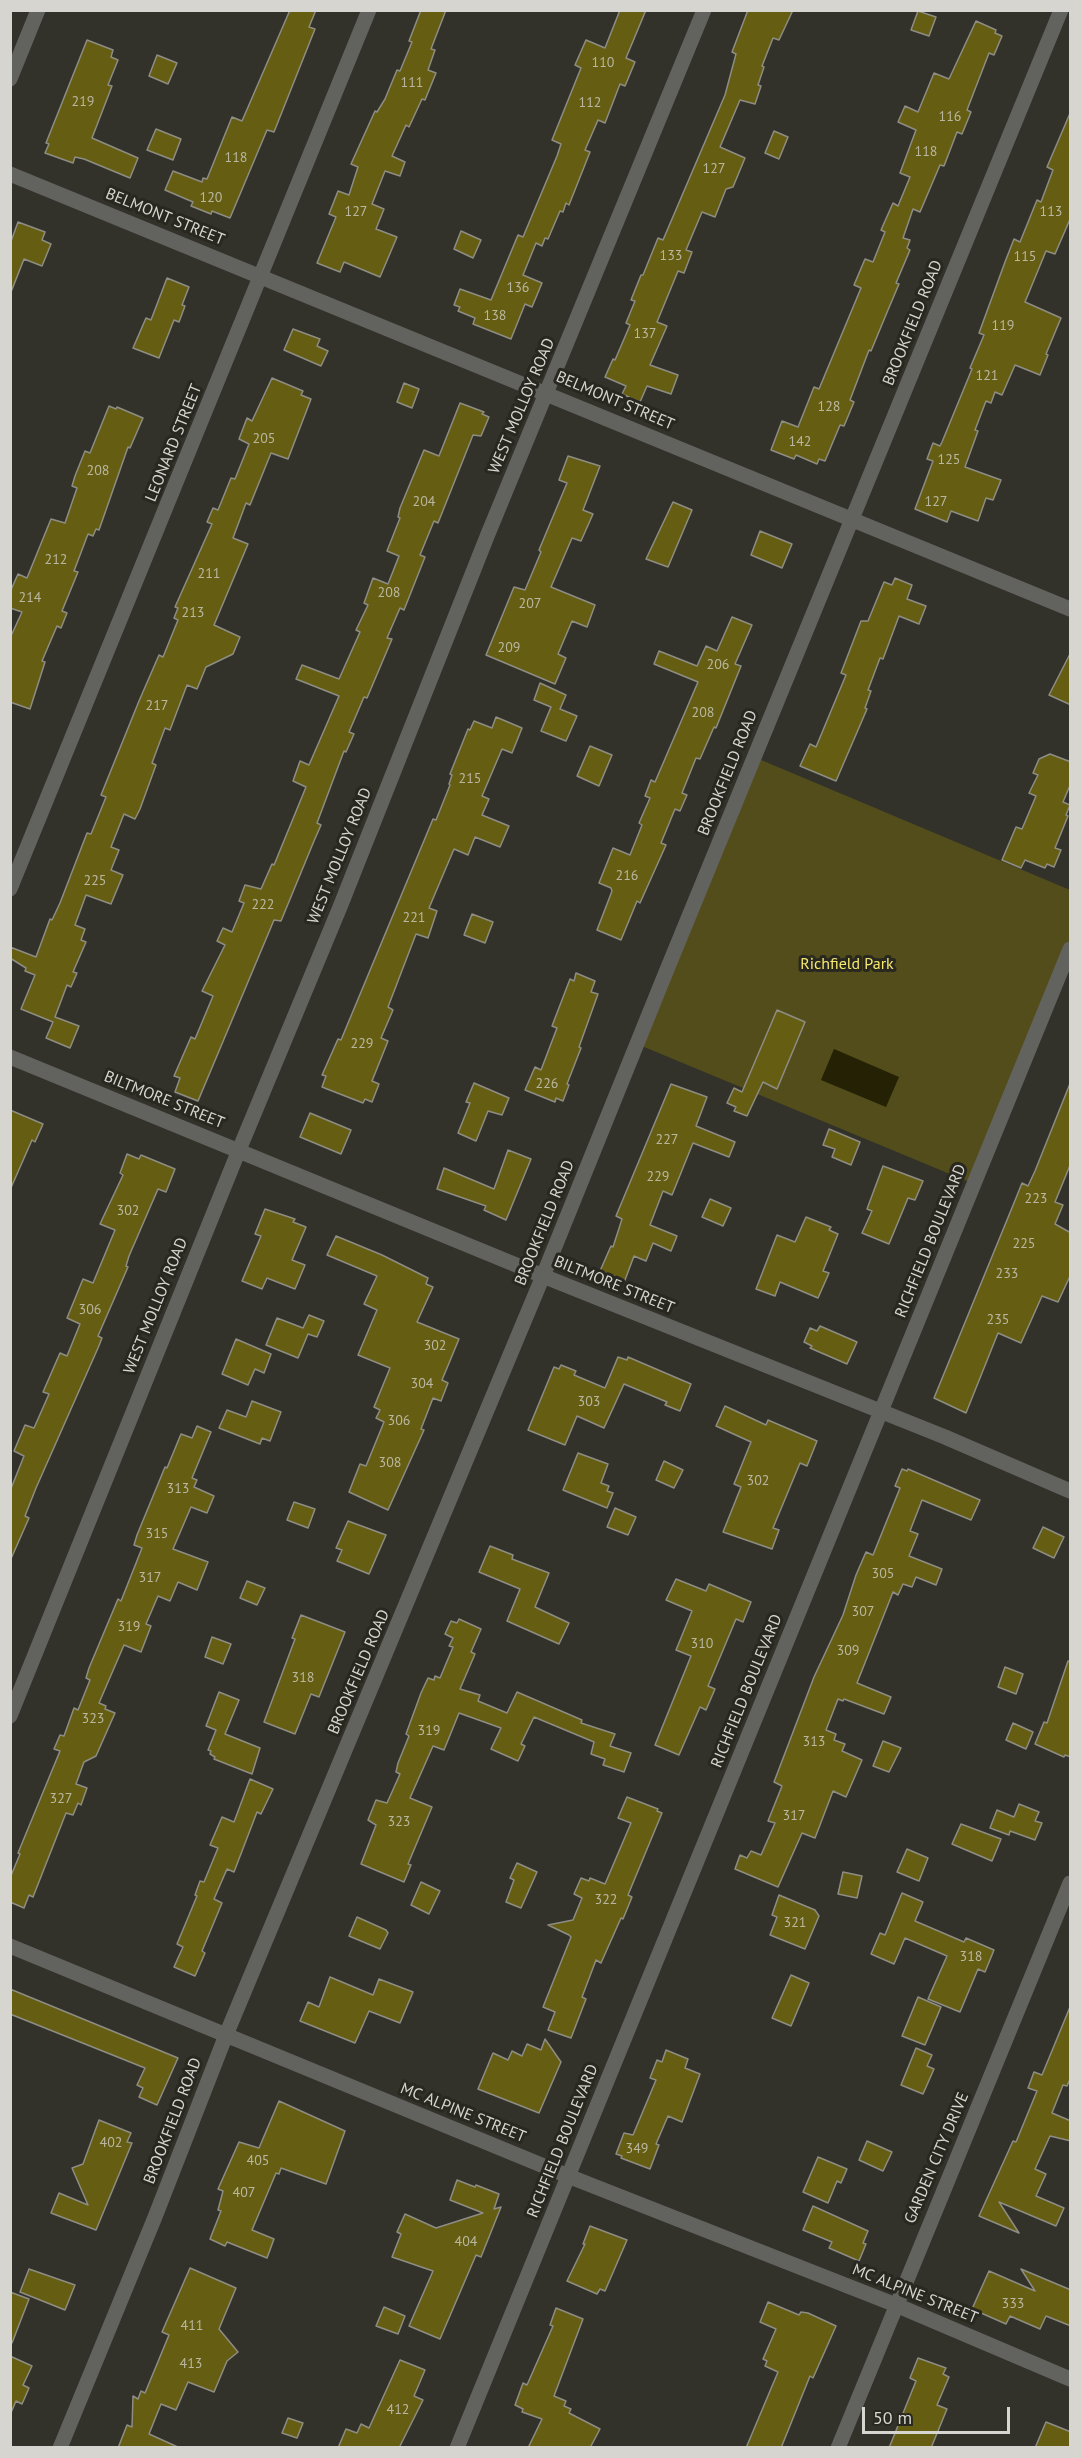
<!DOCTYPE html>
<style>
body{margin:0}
#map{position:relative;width:1081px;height:2458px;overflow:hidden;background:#32322a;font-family:"PT Sans",sans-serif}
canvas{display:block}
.frame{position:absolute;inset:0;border:12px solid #d6d5d0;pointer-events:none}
.scale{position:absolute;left:862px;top:2407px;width:148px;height:27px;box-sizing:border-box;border:3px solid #d6d5d0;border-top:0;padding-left:8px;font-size:18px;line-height:21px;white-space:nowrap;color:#d6d5d0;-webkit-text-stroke:4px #282820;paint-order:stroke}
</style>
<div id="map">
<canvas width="1081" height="2458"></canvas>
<div class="frame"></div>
<div class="scale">50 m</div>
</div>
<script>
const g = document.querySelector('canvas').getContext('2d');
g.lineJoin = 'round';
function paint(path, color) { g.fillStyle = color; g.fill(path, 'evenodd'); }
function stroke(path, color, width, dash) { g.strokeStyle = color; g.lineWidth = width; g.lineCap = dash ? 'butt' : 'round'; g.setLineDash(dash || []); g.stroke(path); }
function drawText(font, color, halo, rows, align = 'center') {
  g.font = font + ' "PT Sans",sans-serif'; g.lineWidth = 6; g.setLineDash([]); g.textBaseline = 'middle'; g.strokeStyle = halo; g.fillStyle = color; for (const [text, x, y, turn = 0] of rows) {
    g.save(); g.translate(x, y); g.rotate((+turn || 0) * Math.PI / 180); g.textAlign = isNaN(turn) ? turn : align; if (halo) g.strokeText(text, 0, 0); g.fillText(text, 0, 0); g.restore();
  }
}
paint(new Path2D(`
 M754,757l316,133v59l-96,235 -337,-140z`), '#524d1a');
paint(new Path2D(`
 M834,1049l65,28 -13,30 -65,-27z`), '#242104');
const building = new Path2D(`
 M290,10h26l-7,17 6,2 -41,103 -7,-2 -37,88 -18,-7 -1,3 -20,-8 2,-4 -28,-12 8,-19 29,11 1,-4 4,1 25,-62 10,4z
 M421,10h25l-15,39 4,1 -7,20 8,3 -11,27 -3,-1 -13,28 -3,-2 -14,31 13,6 -5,14 -15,-5 -13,33 12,5 -8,20 21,8 -17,40 -36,-15 -4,10 -23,-9 19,-46 -7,-3 9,-23 11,4 9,-28 -7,-3 24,-53 2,1 8,-13 12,-29 3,1 12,-29 -3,-1z
 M620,10h26l-20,48 9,4 -10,24 -5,-2 -15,39 -7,-3 -13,30 5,2 -21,53 -3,-2 -3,9 -3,-1 -12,28 -3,-1 -3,8 -6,-3 -13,32 19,8 -10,24 -7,-3 -14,35 -38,-15 2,-6 -17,-7 2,-4 -6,-2 6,-16 31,11 27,-65 5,2 34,-81 4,-12 -9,-4 29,-72 -6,-3 11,-25 19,8z
 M748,10h45l-14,30 -6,-2 -11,28 2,1 -6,18 3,1 -6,18 -15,-4 -20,47 25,11 -12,29 -7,2 -11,28 -13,-5 -16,38 6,2 -8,21 -6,-2 -21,51 10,4 -17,39 28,10 -7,19 -24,-8 -7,16 -18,-8 4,-8 -21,-9 8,-18 2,1 15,-35 -4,-2 9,-22 -4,-1 10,-25h2l15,-37 5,2 62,-145 11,-41 -4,-2z
 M918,11l18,6 -7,19 -18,-6z
 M976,21l20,9 -1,3 7,3 -8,19 -5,-2 -22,57 4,2 -9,22 -5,-2 -13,34 -4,-1 -20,47 -7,-3 -10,29 7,2 -3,8 3,2 -14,33 3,1 -11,26 -17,41 -2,-1 -19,50 4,2 -10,24 -4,-1 -15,36 -6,-2 -2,5 -21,-9 -2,4 -23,-9 11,-29 16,6 16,-40 5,2 42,-101 -7,-3 11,-26 8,3 12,-30 -4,-2 12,-27 5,3 12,-29 -10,-4 16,-43 -18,-8 7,-16 13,6 16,-39 15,6z
 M87,40l26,10 -2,7 7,3 -10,25 4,1 -20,52 46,20 -8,20 -46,-19 -9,-2 -2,6 -28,-10 4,-9 -3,-1z
 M157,55l20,8 -9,21 -19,-8z
 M1071,111v106l-16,37 -9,-3 -21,51 36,16 -15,36 2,1 -8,20 -25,-10 -13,30 -7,-3 -4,11 -5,-2 -11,29 3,1 -13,36 36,13 -8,20 -7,-2 -8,23 -27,-10 -4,11 -32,-13 18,-48 -6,-2 6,-16 7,3 2,-4 30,-73 -2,-1 14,-33 -5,-2 26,-71 9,-23 6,3 17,-42 4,2 12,-32 -6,-3z
 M156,129l25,10 -8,21 -26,-10z
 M774,131l14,6 -9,22 -14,-6z
 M18,222l27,10 -3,8 9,4 -9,22 -18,-7 -13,33 -1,-48z
 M461,231l20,9 -8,18 -19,-9z
 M167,278l22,9 -7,18 3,1 -6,16 -5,-2 -15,38 -26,-10 13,-30 5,2z
 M293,329l27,10 -3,7 11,5 -7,15 -37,-16z
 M272,378l31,13 -2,4 10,4 -23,60 -17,-6 -21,52 -4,-2 -13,35 15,6 -34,81 26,12 -7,17 -27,13 -9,22 -10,-4 -17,45 -5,-2 -13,35 4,2 -16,44 -5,10 -11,-5 -13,33 8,3 -8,20 12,5 -12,29 -25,-9 -11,30 10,4 -4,11 5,2 -13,30 4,1 -6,14 -4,-2 -12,32 24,9 -9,22 -24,-10 7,-16 -32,-13 14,-34 -10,-4 1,-3 -16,-10v-11l26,10 14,-38 2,1 8,-17 27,-70 4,1 15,-37 -5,-2 38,-94 20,-46 4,2 15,-37 -4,-2 4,-10 -3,-1 37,-83 -5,-2 6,-14 5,2 13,-32 4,1 14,-35 -10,-5 8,-21 5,3z
 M404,383l15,6 -7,19 -15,-6z
 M460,403l24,9 -2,2 7,3 -8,19 -8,-1 -31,78 -4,10 -4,-2 -14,34 5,2 -21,53 -4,-2 -13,30 5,1 -25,59 -3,-1 -15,35 5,2 -8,18 -2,-1 -27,72 4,2 -7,16 -33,80 -7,-1 -76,181 -23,-9 5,-14 -6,-2 17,-39 4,2 18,-43 -11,-5 23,-46 -8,-4 6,-13 9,4 12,-29 -5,-2 6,-16 16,4 11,-25 2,1 32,-78 -13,-6 7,-20 9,4 30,-69 -43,-17 6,-14 37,14 21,-47 -4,-2 12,-25 -4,-2 9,-25 15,6 11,-28 -12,-5 13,-33 -2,-1 2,-9 24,-58 15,6z
 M109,406l7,3 1,-2 26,11 -13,30 -2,-1 -29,83 -3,-1 -3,7 -5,-2 -14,37 4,1 -16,39 5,2 -6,15 -4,-2 -15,35 3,1 -15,47 -20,-7v-64l12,-26 -12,-4v-16l8,-18 9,4 24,-59 14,4 12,-35 -5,-2 3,-10 10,-25 5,2z
 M568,456l32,10 -17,44 10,4 -12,27 -9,-3 -21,49 44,18 -8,22 -15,-6 -14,33 8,4 -11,26 -69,-29 28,-68 11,3 16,-38 -2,-2 28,-67 -8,-3z
 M673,502l19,8 -24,57 -22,-8z
 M760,531l32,13 -10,24 -31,-13z
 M895,578l17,7 -5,14 19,7 -7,18 -20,-8 -16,43 -3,-1 -12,32 3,1 -6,17 2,1 -31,72 -36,-15 10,-22 6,3 30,-72 -5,-2 20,-52h7l16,-39 8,3z
 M732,617l20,8 -17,39 6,2 -25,62 -2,-1 -14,32 -4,-1 -14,35 5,2 -7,16 -5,-2 -14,34 5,2 -26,58 -3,-2 -16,39 -24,-10 15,-39 -1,-3 -12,-5 14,-35 17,7 12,-30 -3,-2 11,-25 -5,-2 6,-16 4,2 43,-100 -44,-18 5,-13 38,15 9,-20 11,5z
 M1071,652v53l-22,-10z
 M540,683l26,12 -6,14 17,7 -11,25 -25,-10 10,-24 -17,-7z
 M496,717l26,11 -10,25 -10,-4 -20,47 7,3 -7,16 27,11 -9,21 -25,-10 -7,18 -14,-6 -25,59 8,3 -9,27 -12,-4 -28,73 5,3 -12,28 7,3 -16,40 7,3 -7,18 -7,-3 -2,4 -41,-16 4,-11 -4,-1 16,-36 3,1 92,-221 3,1 14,-35 -1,-1 3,-9 -2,-1 18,-45 2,1 4,-9 18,7z
 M590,746l22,9 -13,31 -22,-10z
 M1050,754l21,8v21l-8,19 7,3 -4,10 2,1 -13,32 6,2 -7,17 -7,-3 -2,4 -20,-8 -4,8 -19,-8 14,-33 6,2 14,-33 -7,-3 9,-18 -5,-2 6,-14z
 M472,914l21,8 -8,21 -21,-8z
 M576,973l19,8 -4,11 7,2 -19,53 2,1 -14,36 2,1 -6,16 -7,-3 -1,4 -30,-12 10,-23 6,3 16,-42 -5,-2 18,-47 4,2z
 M777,1010l28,12 -28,67 -14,-7 -16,34 -13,-5 2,-4 -9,-4 7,-15 8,4z
 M1071,1081v82l-16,39 8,3 -8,19 16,9v41l-13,28 -16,-6 -21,47 -23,-10 -32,80 -32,-15 82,-200 6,-15 6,3 7,-15z
 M474,1083l35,15 -7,17 -14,-4 -12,30 -18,-8 12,-30 -4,-1z
 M671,1084l36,13 -11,29 39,16 -6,15 -36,-14 -21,52 -9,-4 -13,34 27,11 -6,15 -18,-8 -7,18 -12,-5 -9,24 -25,-9 11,-25 2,1 9,-28 -6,-3z
 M10,1110l33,14 -8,18 -3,-2 -22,50z
 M310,1113l41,17 -10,24 -41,-17z
 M829,1129l31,13 -9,23 -19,-8 3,-8 -12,-4z
 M508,1150l23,9 -25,61 -22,-10 2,-4 -49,-17 7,-21 50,21z
 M127,1154l12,5 2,-4 34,14 -9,23 -8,-3 -29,67 -3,10 2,1 -30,69 4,2 -4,10 -62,140 -11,28 4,2 -19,43v-70l14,-35 -10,-5 11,-26 9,3 15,-34 -6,-2 17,-39 7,3 13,-32 -13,-6 16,-39 10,4 22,-53 -15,-6 23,-49 -3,-2z
 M883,1166l40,15 -8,19 -7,-2 -19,46 -27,-11 10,-22 -5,-2z
 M710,1199l21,9 -8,18 -21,-9z
 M265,1209l30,10 -2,3 13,5 -14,33 13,5 -10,24 -28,-11 -5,11 -20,-8 19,-45 -6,-2z
 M806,1217l25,10 -2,3 9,4 -15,37 6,2 -11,25 -38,-16 -5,14 -19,-7 21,-54 18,7z
 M336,1236l46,19 46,23 -2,6 7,3 -16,35 42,17 -17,41 6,3 -7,18 -8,-3 -12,31 3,1 -36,80 -39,-18 11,-28 6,2 18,-44 -8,-4 4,-8 -6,-3 16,-39 -32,-13 19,-45 -13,-6 13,-28 -50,-21z
 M309,1315l15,6 -7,16 -9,-3 -10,24 -32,-13 11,-27 26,10z
 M820,1326l37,16 -10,22 -37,-16 2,-2 -8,-4 6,-14 7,3z
 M236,1339l35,15 -7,19 -9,-4 -7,16 -26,-11z
 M618,1357l9,3 1,-3 63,27 -11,27 -15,-6 2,-3 -43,-18 -20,44 -27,-12 -12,29 -37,-15 26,-63 5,2 2,-4 15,6 -2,4 31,13z
 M252,1401l29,11 -11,29 -8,-3 -2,6 -41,-16 8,-18 19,7z
 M725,1406l41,19 2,-5 49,21 -10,25 -7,-3 -27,65 6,2 -7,19 -49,-17 18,-45 -7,-3 17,-42 -35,-16z
 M197,1426l14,6 -19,46 5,2 -3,7 20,9 -7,17 -16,-6 -18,42 35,13 -11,28 -19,-8 -8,19 -12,-5 -12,28 5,2 -10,26 -17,-7 -25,58 7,3 -1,3 10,4 -19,43 -12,6 -8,22 11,4 -6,17 -3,-2 -5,12 -7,-2 -33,84 -4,-2 -5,13 -14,-6v-24l10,-24 -2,-1 42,-102 -6,-2 6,-14 4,1 10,-28 4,2 12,-30 -4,-2 3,-10 29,-69 3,2 21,-53 -8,-3 3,-10 28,-68 2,1 14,-34 11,4z
 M578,1453l30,11 -7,19 8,3 -2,5 6,2 -6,15 -44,-18z
 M664,1461l19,9 -9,18 -18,-8z
 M902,1469l5,2 1,-2 72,31 -9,20 -49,-20 -12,31 8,3 -9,22 33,13 -6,16 -20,-8 -4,10 -9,-3 -5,11 -5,-3 -36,91 34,14 -7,17 -40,-15 -1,2 -5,-2 -12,31 10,4 -2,6 11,4 -3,7 20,9 -16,37 -13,-6 -18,47 -13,-5 -24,54 -43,-18 5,-14 7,3 4,-7 10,4 14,-32 -7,-2 14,-35 -8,-4 40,-105 29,-62 13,-40 10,-23 7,3 27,-67 -5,-2z
 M294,1502l21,7 -7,19 -21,-8z
 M615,1508l21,9 -8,18 -21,-8z
 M348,1521l38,14 -17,39 -32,-13 5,-11 -6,-2z
 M1043,1527l21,10 -10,21 -21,-10z
 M490,1546l23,9 -1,4 37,14 -14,34 34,16 -10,21 -52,-23 13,-32 -41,-17z
 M676,1579l30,12 3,-7 42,18 -8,20 -7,-3 -28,67 7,3 -9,21 -6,-3 -21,48 -24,-10 36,-89 -15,-6 16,-39 -26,-11z
 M247,1581l18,7 -8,17 -17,-7z
 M301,1615l44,17 -26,65 -8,-3 -16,40 -31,-12 31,-83 -3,-1z
 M459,1619l22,10 -10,23 4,2 -15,35 20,6 -2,6 29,12 10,-21 65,28 -1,3 34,11 -5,12 21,7 -7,19 -21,-7 2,-6 -14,-5 3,-12 -60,-25 -13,27 4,2 -7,15 -27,-12 10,-21 -42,-15 -15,37 -11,-4 -23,52 22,9 -24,57 3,1 -7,17 -43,-18 15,-39 -8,-5 8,-20 11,3 13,-29 -4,-2 2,-9 11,-27 -3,-2 15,-41 7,-15 6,2 1,-4 5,2 13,-31 -4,-1 4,-8 -8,-4 6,-13 6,2z
 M212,1637l19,7 -8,20 -18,-7z
 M1068,1661l3,1v95l-6,-2 -1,2 -29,-13 9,-22 3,1z
 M1005,1667l18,7 -7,20 -18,-7z
 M219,1692l20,8 -14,34 35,14 -8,26 -38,-15 1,-2 -5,-3 1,-3 -3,-1 8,-20 -10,-4z
 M1013,1723l20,9 -7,17 -20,-9z
 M883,1741l18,7 -12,24 -16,-6z
 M250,1779l23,10 -12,25 -4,-2 -23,60 -7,-3 -13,30 8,4 -20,48 3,2 -10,23 -21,-9 9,-20 -6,-3 20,-48 -2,-1 5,-14 4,1 14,-34 -8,-3 12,-28 12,5z
 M627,1797l31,12 -1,2 5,2 -34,82 4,2 -9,22 -2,-1 -20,45 -5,-3 -14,37 4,2 -15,39 -23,-8 7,-18 -12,-5 28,-70 -2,-2 -21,-10 25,-5 9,-22 -8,-4 7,-16 8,3 1,-3 15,6 26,-61 -13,-5z
 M1019,1804l20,8 -4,9 7,2 -7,17 -25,-9 -1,4 -19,-7 7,-18 17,7z
 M961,1824l40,15 -9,22 -40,-17z
 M907,1849l21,9 -9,23 -22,-9z
 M517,1863l20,9 -16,36 -15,-6 8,-22 -4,-2z
 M843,1872l19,4 -5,22 -19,-4z
 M421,1882l19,9 -11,23 -18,-9z
 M902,1893l21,9 -8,19 49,21 2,-4 28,12 -9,22 -7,-3 -18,43 -32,-13 19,-43 -42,-18 -11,26 -23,-10 9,-21 5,2z
 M779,1895l36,15 4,6 -14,33 -35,-14 7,-18 -5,-2z
 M357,1917l29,13 2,3 -8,16 -31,-13z
 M791,1975l18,8 -18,43 -19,-8z
 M330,1977l43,18 6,-16 34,13 -13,31 -31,-12 -14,32 -55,-22 8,-19 11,5z
 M10,1989l168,69 -21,47 -18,-8 4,-9 -6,-3 8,-17 -135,-54z
 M918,1997l23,10 -16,38 -23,-9z
 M1070,2007l1,70 -4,9 -4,-1 -11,28 19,8v20l-21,-5 -15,33 11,5 -10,22 28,12 -8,18 -57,-24 20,31 -40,-17 34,-75 3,1 21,-51 -9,-3 6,-16 8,3z
 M545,2039l16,23 -22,51 -61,-24 15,-36 15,7 4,-9 10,5 5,-12 14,6z
 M916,2048l16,7 -5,11 7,3 -11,25 -22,-9z
 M666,2050l22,9 -3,9 15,6 -18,48 -14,-6 -12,28 3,1 -9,24 -29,-11 1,-2 -6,-2 8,-21 9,2 23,-55 -6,-2 7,-18 5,2z
 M279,2101l66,30 -19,53 -45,-16 -2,6 -3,-1 -24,57 22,9 -7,19 -40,-16 -2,4 -15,-7 11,-28 -3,-1 5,-19 -5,-2 21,-47 20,6z
 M99,2120l32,13 -4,9 5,1 -36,87 -45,-17 8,-20 29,12 -16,-37 11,-4z
 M867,2141l25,11 -9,19 -24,-11z
 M818,2157l29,12 -6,14 -4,-2 -9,22 -25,-11z
 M457,2180l18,7 1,-2 23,9 -5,15 7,-2 -20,50 -5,-2 -36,84 -31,-13 24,-55 -41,-14 9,-23 -4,-2 8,-18 31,14 47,-15 -33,-13z
 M813,2206l55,25 -5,12 3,1 -7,17 -30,-13 3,-6 -29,-12z
 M590,2226l37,14 -22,51 -5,-2 -3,5 -30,-13 18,-37h-2z
 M190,2268l46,20 -17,41 19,23 -11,9 -13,31 -26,-10 -12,28 -15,-6 -12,30 31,14h-62l9,-23 5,2 1,-31 5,3 3,-8 4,2 24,-58 -7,-3z
 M29,2269l46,16 -10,25 -45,-18z
 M1021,2269l50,21v36l-25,-10 -6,13 -30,-13 -4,8 -34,-15 17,-38 46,20z
 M10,2292l19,7 -17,44h-2z
 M768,2302l31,13 2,-3 7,1 28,13 -23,52 -3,-2 -29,72h-35l32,-76 -13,-6 2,-5 -4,-2 13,-30 -16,-7z
 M384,2307l21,9 -7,18 -22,-8z
 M556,2308l27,11 -29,77 12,5 -2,5 7,3 -2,4 31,16 -10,19h-62l14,-29 -20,-7 1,-3 -8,-4 8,-22 4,2 26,-59 -3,-1z
 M10,2356l22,10 -9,19 6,3 -7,16 -6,-3 -6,14z
 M918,2358l28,10 -3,6 6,3 -12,28 10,4 -16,39h-42l27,-67 -6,-3z
 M400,2360l25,10 -11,26 9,4 -24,48h-61l8,-19 11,4 4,-9 8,4z
 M288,2418l15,5 -6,15 -15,-5z
 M1046,2422l25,10v16h-36z`);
paint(building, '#655d12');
stroke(building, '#8e8d84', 1.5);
stroke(new Path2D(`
 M10,79l28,-69
 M10,174l1060,435
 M10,889l359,-879
 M10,1057l533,219 402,161 125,54
 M10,1716l229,-566 101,-243 148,-373 216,-524
 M10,1946l558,230 328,129 174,74
 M60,2448l95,-231 71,-182 317,-759 123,-304 395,-962
 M457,2448l613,-1499
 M838,2448l232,-565`), '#62625e', 15);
drawText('14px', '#bab7a0', null, [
 ["110",603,63],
 ["111",412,83],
 ["219",83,102],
 ["112",590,103],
 ["116",950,117],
 ["118",926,152],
 ["118",236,158],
 ["127",714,169],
 ["120",211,198],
 ["127",356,212],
 ["113",1051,212],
 ["133",671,256],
 ["115",1025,257],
 ["136",518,288],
 ["138",495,316],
 ["119",1003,326],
 ["137",645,334],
 ["121",987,376],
 ["128",829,407],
 ["205",264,439],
 ["142",800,442],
 ["125",949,460],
 ["208",98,471],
 ["204",424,502],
 ["127",936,502],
 ["212",56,560],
 ["211",209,574],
 ["208",389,593],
 ["214",30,598],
 ["207",530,604],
 ["213",193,613],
 ["209",509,648],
 ["206",718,665],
 ["217",157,706],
 ["208",703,713],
 ["215",470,779],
 ["216",627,876],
 ["225",95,881],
 ["222",263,905],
 ["221",414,918],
 ["229",362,1044],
 ["226",547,1084],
 ["227",667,1140],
 ["229",658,1177],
 ["223",1036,1199],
 ["302",128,1211],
 ["225",1024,1244],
 ["233",1007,1274],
 ["306",90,1310],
 ["235",998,1320],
 ["302",435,1346],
 ["304",422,1384],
 ["303",589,1402],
 ["306",399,1421],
 ["308",390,1463],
 ["302",758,1481],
 ["313",178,1489],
 ["315",157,1534],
 ["305",883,1574],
 ["317",150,1578],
 ["307",863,1612],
 ["319",129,1627],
 ["310",702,1644],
 ["309",848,1651],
 ["318",303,1678],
 ["323",93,1719],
 ["319",429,1731],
 ["313",814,1742],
 ["327",61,1799],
 ["317",794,1816],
 ["323",399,1822],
 ["322",606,1900],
 ["321",795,1923],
 ["318",971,1957],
 ["402",111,2143],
 ["349",637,2149],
 ["405",258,2161],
 ["407",244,2193],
 ["404",466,2242],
 ["333",1013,2304],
 ["411",192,2326],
 ["413",191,2364],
 ["412",398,2410]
]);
drawText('16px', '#d6d5d0', '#282820', [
 ["BELMONT STREET",165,217,22],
 ["BROOKFIELD ROAD",913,323,-68],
 ["BELMONT STREET",615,401,23],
 ["WEST MOLLOY ROAD",522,406,-67],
 ["LEONARD STREET",174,443,-68],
 ["BROOKFIELD ROAD",728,773,-68],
 ["WEST MOLLOY ROAD",340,856,-68],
 ["BILTMORE STREET",164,1100,22],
 ["BROOKFIELD ROAD",545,1223,-68],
 ["RICHFIELD BOULEVARD",931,1241,-68],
 ["BILTMORE STREET",614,1285,22],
 ["WEST MOLLOY ROAD",156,1306,-68],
 ["BROOKFIELD ROAD",359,1672,-67],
 ["RICHFIELD BOULEVARD",747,1691,-68],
 ["MC ALPINE STREET",463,2113,22],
 ["BROOKFIELD ROAD",173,2121,-69],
 ["RICHFIELD BOULEVARD",563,2141,-68],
 ["GARDEN CITY DRIVE",937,2158,-67],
 ["MC ALPINE STREET",915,2294,22]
]);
drawText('16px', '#f6e86d', '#282820', [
 ["Richfield Park",847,964]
]);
</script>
